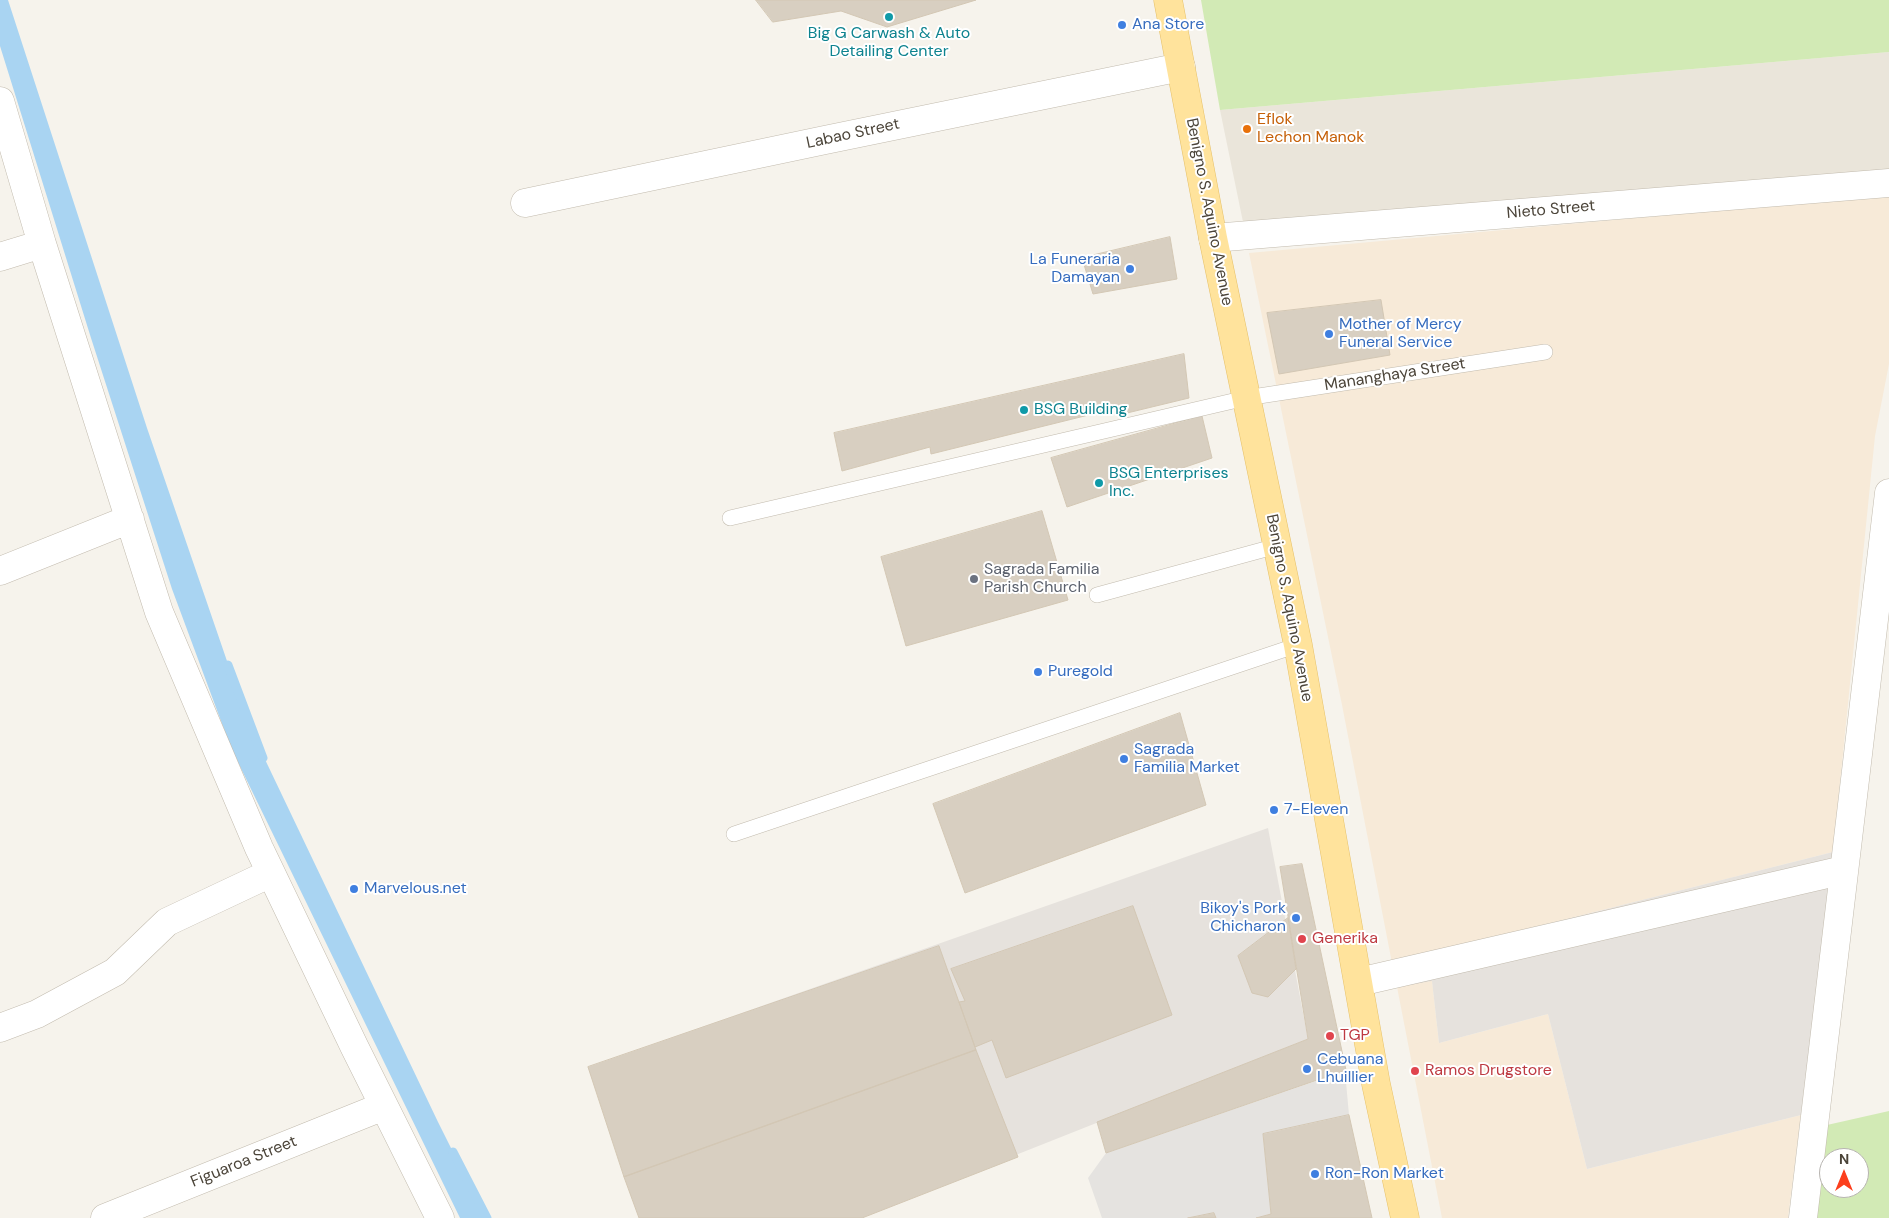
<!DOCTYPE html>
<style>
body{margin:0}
#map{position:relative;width:1889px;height:1218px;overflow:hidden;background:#f6f3ec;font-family:"DM Sans",sans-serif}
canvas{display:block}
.north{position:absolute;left:1819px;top:1148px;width:50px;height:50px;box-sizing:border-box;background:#fff;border:1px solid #b7b4b0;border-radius:50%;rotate:0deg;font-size:14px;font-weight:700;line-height:20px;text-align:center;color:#4b4439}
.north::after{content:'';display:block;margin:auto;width:18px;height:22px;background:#fc3f1d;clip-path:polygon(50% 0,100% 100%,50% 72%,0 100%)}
</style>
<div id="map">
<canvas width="1889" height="1218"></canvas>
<div class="north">N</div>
</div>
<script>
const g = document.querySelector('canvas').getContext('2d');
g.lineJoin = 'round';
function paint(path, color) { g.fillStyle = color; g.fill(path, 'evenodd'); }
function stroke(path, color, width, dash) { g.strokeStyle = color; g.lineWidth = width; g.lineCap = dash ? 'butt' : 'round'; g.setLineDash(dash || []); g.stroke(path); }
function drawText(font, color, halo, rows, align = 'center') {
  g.font = font + ' "DM Sans",sans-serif'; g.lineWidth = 4; g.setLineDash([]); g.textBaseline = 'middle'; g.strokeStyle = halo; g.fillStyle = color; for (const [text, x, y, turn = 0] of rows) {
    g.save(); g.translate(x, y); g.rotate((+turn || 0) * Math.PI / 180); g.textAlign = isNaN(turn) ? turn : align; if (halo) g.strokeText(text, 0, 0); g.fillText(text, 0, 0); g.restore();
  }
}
paint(new Path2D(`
 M1889,52v118l-646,52 -23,-112z`), '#eae5da');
paint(new Path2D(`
 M1889,195v169l-14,72 -42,416 -441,111 -50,-258 -93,-452z
 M1432,980l7,63 109,-29 39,155 214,-54 -13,103h-346l-45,-231z`), '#f7ead8');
paint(new Path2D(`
 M1268,828l40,211 -451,179h-216l-53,-151z
 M1833,852l-32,263 -214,54 -39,-155 -109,29 -7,-62 -35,6 -5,-24z`), '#e6e2dd');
paint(new Path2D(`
 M1201,0h688v52l-669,58z
 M1889,1111v107h-73l11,-93zM1829,1158h30v30h-30z`), '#d2eab5');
paint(new Path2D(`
 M1345,1071l4,44 -86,19 8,80 -15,4h-40l-2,-5 -26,5h-86l-14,-40 18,-25z`), '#e5e3e0');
paint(new Path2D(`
 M0,0h8l139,428 103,300 188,394 48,96h-26l-229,-470 -59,-159 -81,-251 -91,-292z`), '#a9d4f2');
stroke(new Path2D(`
 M228,665l35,93
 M453,1152l34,66`), '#a9d4f2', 9);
const building = new Path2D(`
 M756,0h220l-89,27 -46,-16 -68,11z
 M1170,237l7,42 -84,15 -11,-36z
 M1381,300l9,55 -111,19 -12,-61z
 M1184,354l5,44 -62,15 -2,-7 -194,48 -1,-7 -88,24 -8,-38z
 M1202,416l10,42 -145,49 -16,-49z
 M1042,511l26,89 -162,46 -25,-89z
 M1180,713l26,92 -241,88 -32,-89z
 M1302,864l44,206 -240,83 -9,-31 211,-83 -28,-172z
 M1133,906l39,109 -166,63 -14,-38 -17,7 -16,-45 6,-1 -14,-32z
 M1288,918l8,51 -28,28 -16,-4 -14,-37z
 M939,946l37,104 -352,127 -36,-110z
 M976,1050l42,107 -156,61h-223l-15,-41z
 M1349,1115l23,103h-116l15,-4 -8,-80z
 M1214,1213l2,5h-28z`);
paint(building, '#d8cfc1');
stroke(building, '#d3c7b4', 1);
const service = new Path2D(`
 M730,518l516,-120 299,-46
 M1097,595l180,-49
 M734,834l564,-189`);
const minor = new Path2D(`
 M0,101l42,143 117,368 100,236 95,198 86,172
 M525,203l300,-63 356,-73
 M1213,238l676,-55
 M0,257l42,-13
 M0,571l130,-52
 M1359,982l485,-112
 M0,1028l37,-14 78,-42 52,-50 104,-49
 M105,1218l279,-112
 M1803,1218l86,-725`);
const primary = new Path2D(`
 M1168,0l45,238 85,407 78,439 29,134`);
stroke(service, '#c2bbae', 16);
stroke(minor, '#c2bbae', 29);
stroke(primary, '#e6c16a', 29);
stroke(service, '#fff', 15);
stroke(minor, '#fff', 28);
stroke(primary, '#ffe39c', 28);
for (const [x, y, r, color] of [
 [889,17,5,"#0f9aa8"],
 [1122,25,5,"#3f7fe0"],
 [1247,129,5,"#e8710a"],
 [1130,269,5,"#3f7fe0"],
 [1329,334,5,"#3f7fe0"],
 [1024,410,5,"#0f9aa8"],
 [1099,483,5,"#0f9aa8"],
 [974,579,5,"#6b7280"],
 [1038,672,5,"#3f7fe0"],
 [1124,759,5,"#3f7fe0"],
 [1274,810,5,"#3f7fe0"],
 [354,889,5,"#3f7fe0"],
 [1296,918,5,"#3f7fe0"],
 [1302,939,5,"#e0444e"],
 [1330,1036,5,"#e0444e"],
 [1307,1069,5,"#3f7fe0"],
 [1415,1071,5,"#e0444e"],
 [1315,1174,5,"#3f7fe0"]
]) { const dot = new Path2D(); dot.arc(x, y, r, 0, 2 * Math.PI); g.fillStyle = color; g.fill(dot); stroke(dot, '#fff', 2); }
drawText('16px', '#366cbe', '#fff', [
 ["Ana Store",1132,25],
 ["La Funeraria",1120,260,"right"],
 ["Damayan",1120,278,"right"],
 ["Mother of Mercy",1339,325],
 ["Funeral Service",1339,343],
 ["Puregold",1048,672],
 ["Sagrada",1134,750],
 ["Familia Market",1134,768],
 ["7-Eleven",1284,810],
 ["Marvelous.net",364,889],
 ["Bikoy's Pork",1286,909,"right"],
 ["Chicharon",1286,927,"right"],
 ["Cebuana",1317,1060],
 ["Lhuillier",1317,1078],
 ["Ron-Ron Market",1325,1174]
], 'left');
drawText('16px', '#0d838f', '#fff', [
 ["Big G Carwash & Auto",889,34,"center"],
 ["Detailing Center",889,52,"center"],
 ["BSG Building",1034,410],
 ["BSG Enterprises",1109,474],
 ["Inc.",1109,492]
], 'left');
drawText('16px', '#c56008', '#fff', [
 ["Eflok",1257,120],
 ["Lechon Manok",1257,138]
], 'left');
drawText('16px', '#4b4439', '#fff', [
 ["Labao Street",853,134,-12],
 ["Nieto Street",1551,210,-5],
 ["Benigno S. Aquino Avenue",1209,212,79],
 ["Mananghaya Street",1395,375,-9],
 ["Benigno S. Aquino Avenue",1289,608,79],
 ["Figuaroa Street",244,1162,-22]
]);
drawText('16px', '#5b616d', '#fff', [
 ["Sagrada Familia",984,570],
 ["Parish Church",984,588]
], 'left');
drawText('16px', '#be3a42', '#fff', [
 ["Generika",1312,939],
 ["TGP",1340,1036],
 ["Ramos Drugstore",1425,1071]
], 'left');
</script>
